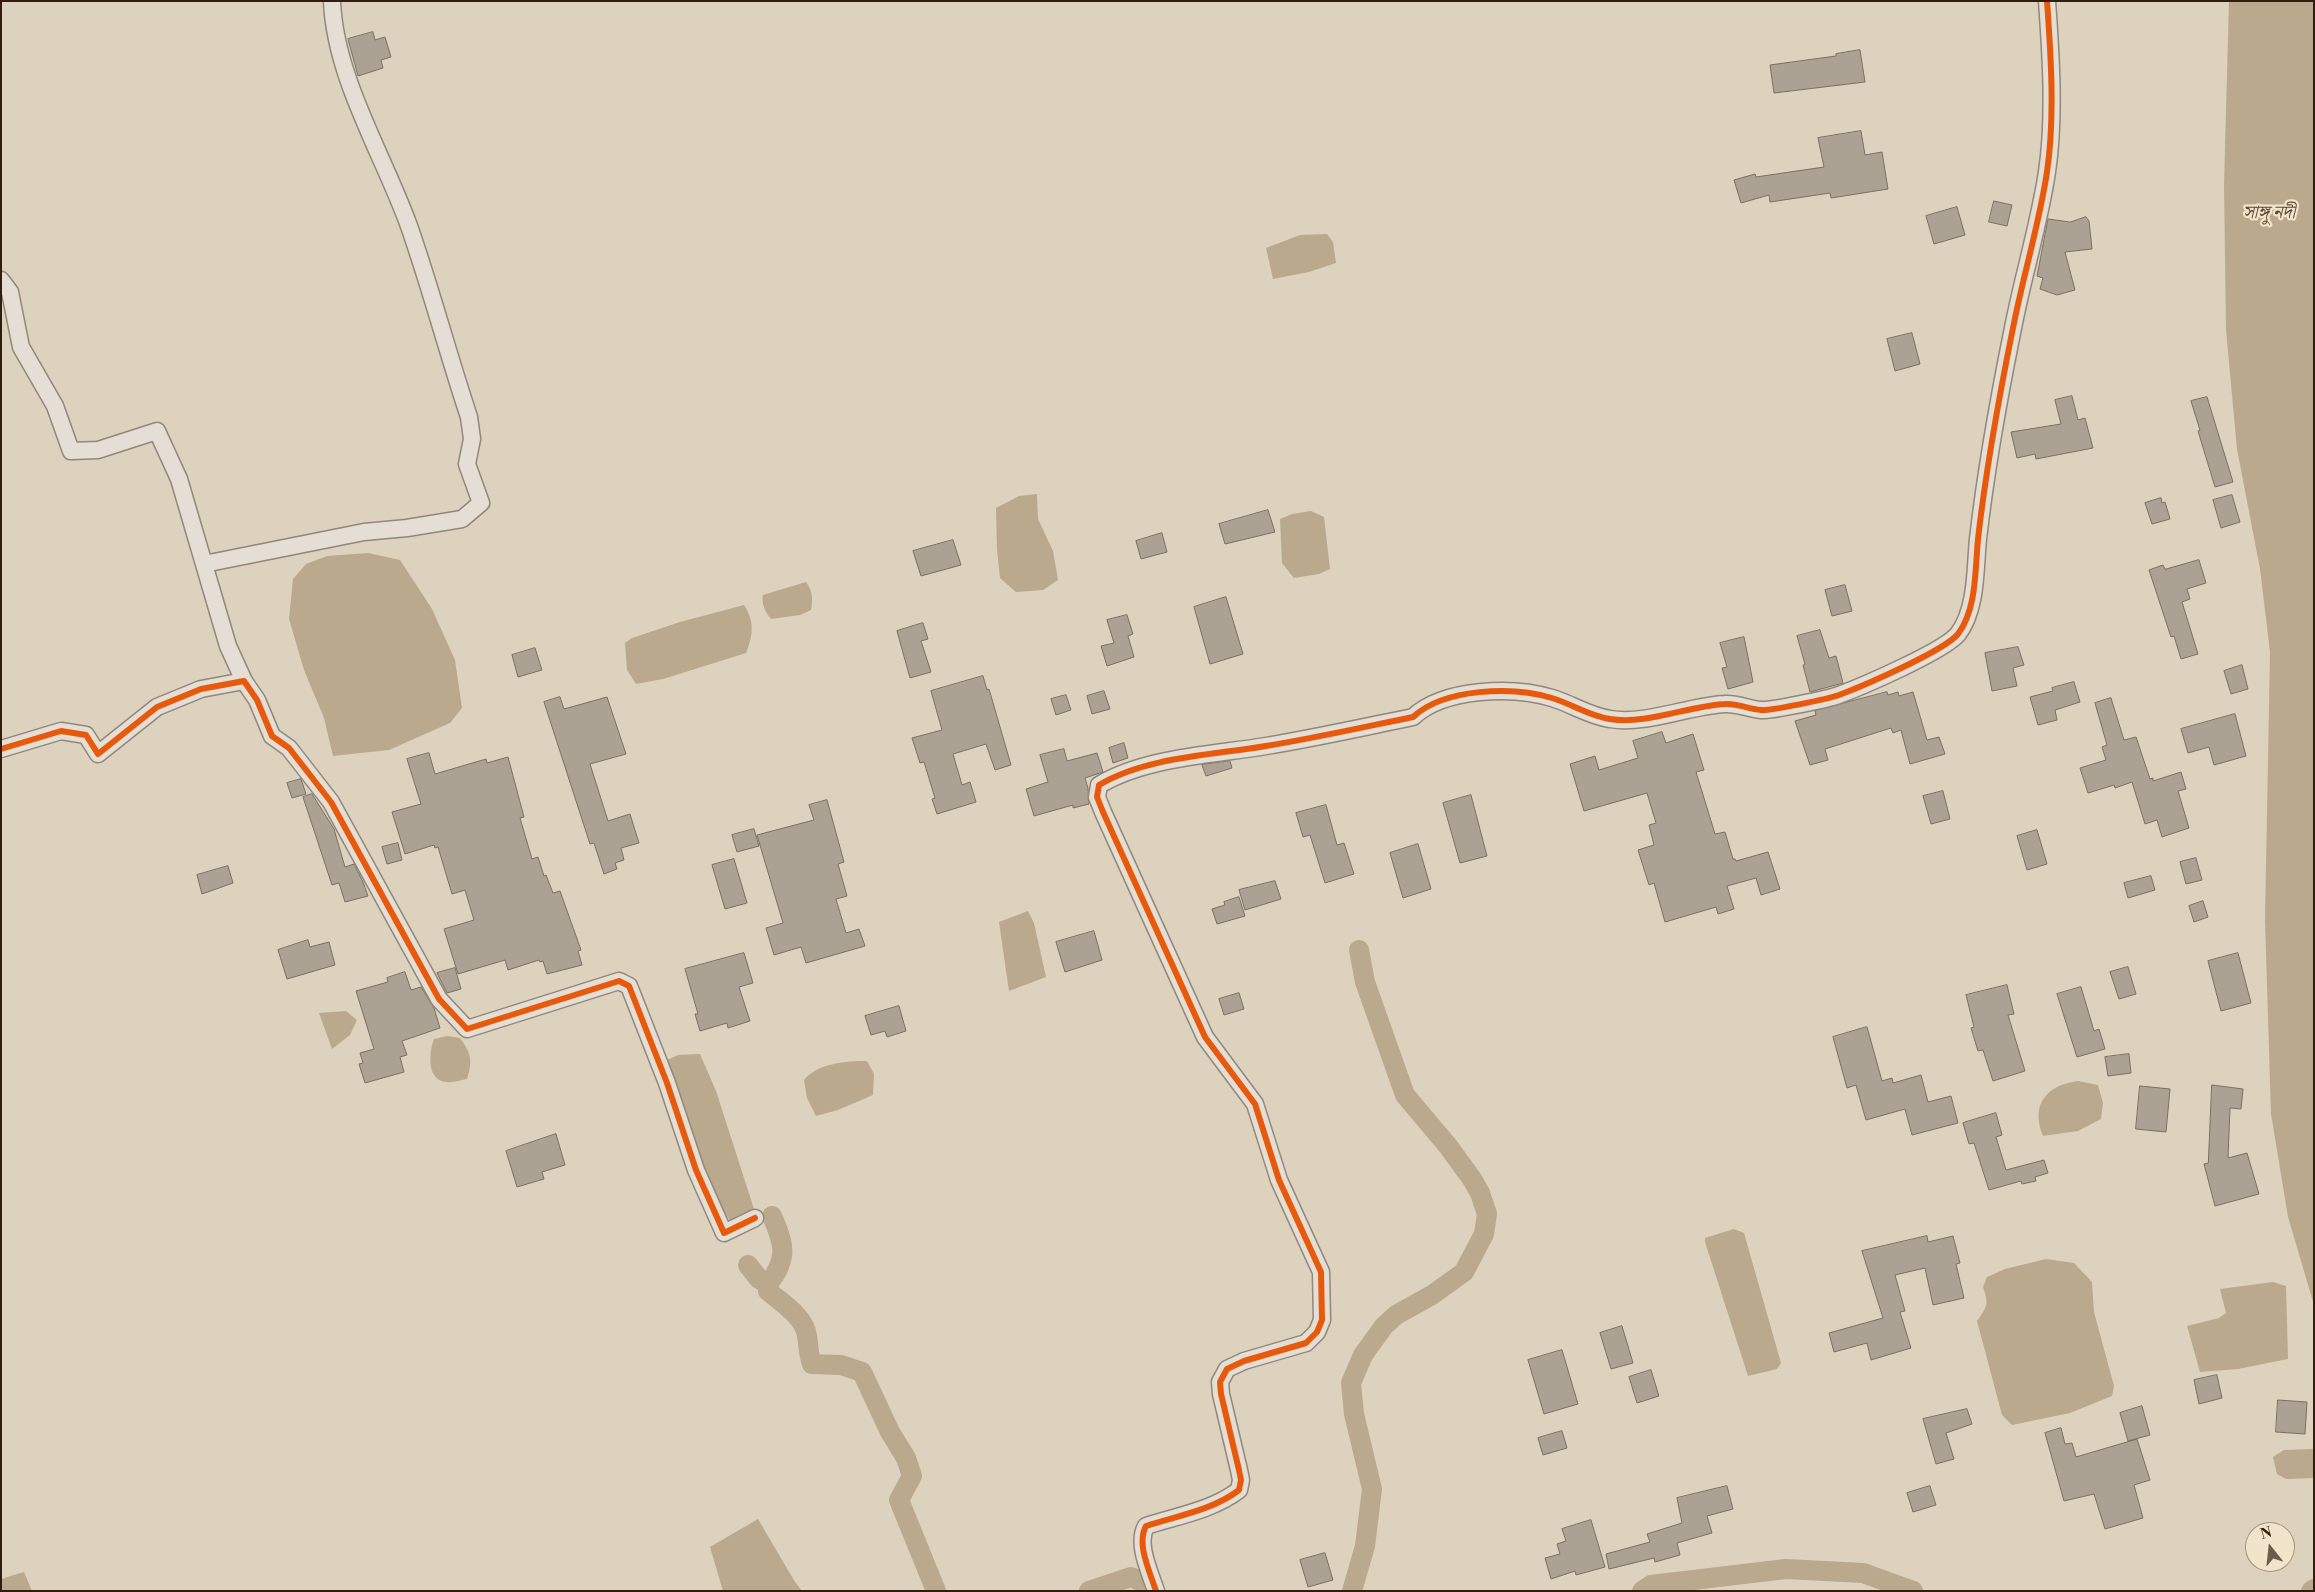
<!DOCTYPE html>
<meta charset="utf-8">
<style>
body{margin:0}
#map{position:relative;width:2315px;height:1592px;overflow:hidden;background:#ddd2bd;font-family:"Libre Bodoni",serif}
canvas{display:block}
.frame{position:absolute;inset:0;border:2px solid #301d0f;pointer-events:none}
.north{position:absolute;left:2245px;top:1522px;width:50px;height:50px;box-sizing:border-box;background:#f2e4cb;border:1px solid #a49480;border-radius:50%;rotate:344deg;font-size:14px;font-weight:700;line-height:20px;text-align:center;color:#301d0f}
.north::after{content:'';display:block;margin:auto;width:18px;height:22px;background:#6d5c4c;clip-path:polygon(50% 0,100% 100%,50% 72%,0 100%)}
</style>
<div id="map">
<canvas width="2315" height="1592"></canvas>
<div class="frame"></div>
<div class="north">N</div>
</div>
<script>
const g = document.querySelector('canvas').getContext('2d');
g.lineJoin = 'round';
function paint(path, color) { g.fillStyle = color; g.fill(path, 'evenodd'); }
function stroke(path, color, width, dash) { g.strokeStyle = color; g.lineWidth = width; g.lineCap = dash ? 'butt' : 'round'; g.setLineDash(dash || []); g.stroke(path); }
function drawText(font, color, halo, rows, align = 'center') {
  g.font = font + ' "Libre Bodoni","Noto Serif Bengali",serif'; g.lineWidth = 4.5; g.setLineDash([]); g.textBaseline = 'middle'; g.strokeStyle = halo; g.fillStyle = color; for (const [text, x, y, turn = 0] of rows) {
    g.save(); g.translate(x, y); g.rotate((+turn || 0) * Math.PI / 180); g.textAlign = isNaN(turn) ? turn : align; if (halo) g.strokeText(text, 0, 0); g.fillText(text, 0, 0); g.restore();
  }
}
paint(new Path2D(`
 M2229,1h85v1304l-26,-88 -17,-103 -6,-194 5,-268 -10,-83 -23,-120 -11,-119 -2,-145z
 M1327,234l6,8 3,21 -27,9 -36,7 -7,-31 34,-13z
 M1037,494l1,25 15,32 5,29 -15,10 -27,2 -16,-14 -3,-28 -1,-42 23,-12z
 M1311,511l13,6 6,52 -11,5 -25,4 -12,-15 -2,-44 12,-5z
 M368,553l32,7 32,49 23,51 7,48 -12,15 -61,27 -56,6 -9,-38 -20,-48 -15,-51 4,-40 13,-15 21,-8z
 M806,582c7,9 7,18 5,28l-11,5 -29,4c-5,-6 -10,-15 -8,-24z
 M744,605c11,16 9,31 2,48l-83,26 -27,5 -9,-14 -2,-27 7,-5 48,-16z
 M1028,911l6,12 12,54 -37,14 -10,-69z
 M346,1011l11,9 -7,15 -18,14 -13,-36z
 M447,1036l13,2c11,15 13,23 7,41 -6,1 -14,4 -20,3 -21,-1 -18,-30 -13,-43z
 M700,1054l16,37 38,118 -21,15c-35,-44 -49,-110 -68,-163l13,-6z
 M867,1061l7,13 -1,21 -35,15 -22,6 -9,-18 -3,-18c14,-17 42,-19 63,-19z
 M2078,1081l20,4 5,18 -2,16 -23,12 -35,5c-13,-32 4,-51 35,-55z
 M1734,1229l10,4 37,130 -4,6 -29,7 -43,-134v-4z
 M2046,1259l28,4 18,19 2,30 20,74 -2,10 -42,17 -58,12 -10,-10 -25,-94c10,-14 12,-17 6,-34l4,-10 18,-8z
 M2273,1282l13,4 2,73 -50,10 -38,3 -13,-46 32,-8 7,-5 -6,-24z
 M2314,1449v29l-28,1 -9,-5 -4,-17 11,-7z
 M758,1519l37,63 7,9h-79l-13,-44z
 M24,1572l8,19h-31v-12z`), '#baa98d');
stroke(new Path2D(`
 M772,1216c12,28 17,42 -4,68v7c14,12 37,26 39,45 2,11 1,17 5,28l29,1 21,7 28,60 16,26 6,18 -13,24 37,91
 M748,1265l11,14 9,5
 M1089,1591l42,-14 16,7 4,7
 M1352,1591l13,-45 7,-57 -18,-75 -3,-31 12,-28 21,-29 12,-11 36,-20 32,-23 20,-38 3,-20 -7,-21 -8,-14 -24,-33 -43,-51 -40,-113 -6,-32
 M1642,1591l9,-6 135,-16 77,4 50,18
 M2311,1591l3,-2`), '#baa98d', 20);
const building = new Path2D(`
 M373,32l2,8 10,-3 6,20 -10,3 2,8 -25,8 -10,-37z
 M1860,50l5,32 -91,11 -4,-28 66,-9v-2z
 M1861,131l4,24 17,-3 6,37 -57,9 -1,-5 -60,9 -1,-7 -28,8 -7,-23 21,-6 1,3 68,-10 -6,-29z
 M1994,201l18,4 -5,21 -18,-4z
 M1957,207l8,28 -31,9 -8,-28z
 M2086,217l3,4 3,28 -27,3 10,38 -18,5 -17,-6 3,-11 -6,-2 11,-57 22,3z
 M1912,333l8,31 -25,7 -8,-32z
 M2072,396l6,24 7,-2 8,30 -57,11 -1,-5 -18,4 -6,-26 50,-8 -6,-24z
 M2207,397l26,85 -18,5 -17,-56 2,-1 -9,-29z
 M2232,495l8,27 -19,6 -8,-28z
 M2161,498l1,5 3,-1 5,17 -18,5 -7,-21z
 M1268,510l7,22 -50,12 -6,-20z
 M1162,533l5,19 -26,7 -5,-18z
 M953,540l8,25 -40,11 -8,-25z
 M2199,560l7,23 -19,6 3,10 -8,3 16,52 -17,5 -7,-23 -3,1 -22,-67 14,-5 2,4z
 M1845,585l7,26 -20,5 -7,-26z
 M1226,597l17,57 -33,10 -16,-57z
 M1127,615l6,19 -5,2 6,21 -27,9 -6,-20 13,-3 -7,-23z
 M923,623l5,16 -7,2 10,31 -21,6 -13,-47z
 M1820,630l9,28 7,-2 7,27 -33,9 -7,-27 2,-1 -8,-28z
 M1744,637l9,45 -25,7 -6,-21 5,-1 -7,-24z
 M2018,647l6,18 -11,3 4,18 -25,5 -7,-38z
 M535,648l7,22 -24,7 -6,-22z
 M2242,665l6,24 -17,5 -7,-23z
 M983,676l4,14 2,-1 22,76 -16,5 -9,-26 -33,10 9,31 8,-3 6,20 -39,12 -5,-15 3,-1 -11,-36 -4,1 -8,-25 30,-8 -11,-39z
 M2074,682l6,20 -25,8 2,10 -19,5 -8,-28 23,-6 -1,-3z
 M1104,691l6,18 -18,5 -5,-18z
 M1887,692l1,3 10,-3 1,4 14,-4 14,48 12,-3 6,17 -35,10 -9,-34 -8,3 -2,-5 -66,21 3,11 -18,5 -15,-44 21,-6 -1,-4z
 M1066,695l5,15 -15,5 -5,-16z
 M560,697l4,12 43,-12 19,57 -36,10 18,57 22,-7 9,29 -18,5 3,12 -9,3 2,6 -13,5 -10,-31 -4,1 -46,-142z
 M2111,698l13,42 12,-3 14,42 3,-1v3l28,-9 5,17 -8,2 11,37 -27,9 -5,-17 -12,4 -13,-42 -17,6 -1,-3 -26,8 -8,-25 26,-8 -4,-13 5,-2 -12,-42z
 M2235,714l11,42 -32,9 -5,-18 -21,6 -7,-24z
 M1662,732l4,11 27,-9 11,36 -8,2 19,62 10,-2 8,27h2l1,2 32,-9 12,37 -19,6 -5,-17 -29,8 7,23 -16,5 -2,-7 -51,15 -11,-39 -5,2 -11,-35 16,-5 -5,-20 7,-2 -9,-30 -63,18 -14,-47 25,-8 4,14 39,-12 -5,-17z
 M1124,743l4,15 -15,5 -4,-15z
 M1064,749l3,12 30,-8 6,19 -18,6 3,10 1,16 -16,4v-3l-39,11 -8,-27 22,-7 -8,-27z
 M429,753l6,21 51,-15 1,4 21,-6 16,60 -4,1 12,41 6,-2 6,19 2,-1 7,18 7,-2 21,59 -3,1 4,14 -35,9 -4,-13 -3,1 -1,-2 -31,10 -3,-10 -47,14 -14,-45 30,-9 -9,-30 -13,4 -14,-47 -3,1 -1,-3 -29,9 -13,-42 29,-8 -14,-45z
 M1230,761l2,7 -26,8 -4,-11z
 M301,779l5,15 -14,4 -5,-15z
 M1943,791l7,28 -19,5 -8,-28z
 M312,794l22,35 11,38 9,-3 9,18 5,14 -23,6 -6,-19 -7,2 -29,-88z
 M1471,795l16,61 -27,7 -17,-60z
 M827,800l17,62 -6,2 9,32 -11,3 10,34 13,-4 6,17 -59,17 -5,-16 -27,8 -8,-27 17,-5 -26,-88 57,-15 -5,-15z
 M1326,805l11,40 7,-2 10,31 -29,9 -15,-48 -7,2 -7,-24z
 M754,829l5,17 -22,6 -5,-17z
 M2037,830l10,34 -20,6 -10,-34z
 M398,843l4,17 -15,4 -5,-17z
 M1418,844l13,45 -28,9 -13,-45z
 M2196,858l6,22 -16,4 -6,-22z
 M734,859l13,44 -22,6 -13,-44z
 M228,866l5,17 -31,11 -5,-19z
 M2151,876l4,14 -27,8 -4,-15z
 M1275,881l6,18 -36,11 -6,-20z
 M1239,897l6,19 -28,8 -5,-15 13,-4 -1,-3z
 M2203,901l5,16 -14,5 -5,-16z
 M1094,931l8,29 -37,12 -9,-30z
 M308,940l2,7 19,-5 6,23 -48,14 -9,-29z
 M744,953l9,30 -14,4 11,34 -22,7 -1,-5 -27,8 -5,-17h3l-13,-45z
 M2238,953l13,50 -30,8 -13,-50z
 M2128,967l8,27 -17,5 -9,-27z
 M455,968l6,21 -14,4 -10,-20z
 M405,972l6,18 10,-3 13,21 6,20 -38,13 5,14 -7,2 4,15 -39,11 -6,-19 4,-1 -3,-10 14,-4 -18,-58 32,-9 -1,-4z
 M2007,985l7,29 -6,1 17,56 -32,10 -10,-31 -5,1 -7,-23 3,-1 -8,-32z
 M2081,987l13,44 5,-2 6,20 -28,8 -20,-63z
 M1239,993l5,16 -20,6 -5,-16z
 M899,1006l7,25 -19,6 -2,-6 -14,4 -6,-19z
 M1867,1027l15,54 10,-3 1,5 28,-8 7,27 23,-6 7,27 -46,12 -7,-26 -39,11 -10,-35 -9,3 -14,-51z
 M2129,1054l2,19 -23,3 -3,-19z
 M2212,1085l31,4 -2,20 -11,-1 -2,50 19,-5 12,41 -44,12 -11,-42 4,-1z
 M2140,1086l30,3 -4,43 -30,-3z
 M1996,1113l6,22 -6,2 10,33 38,-10 4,13 -13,4 1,4 -14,3 -1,-3 -32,9 -15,-47 -5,1 -6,-21z
 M556,1134l9,31 -23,7 2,7 -27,8 -11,-36z
 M1927,1236l1,6 25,-6 7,27 -4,1 8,34 -31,7 -8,-37 -30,7 10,36 -5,1 11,36 -40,12 -4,-17 -33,9 -5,-19 54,-15 -21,-67z
 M1622,1326l11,37 -22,6 -11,-36z
 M1562,1350l16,54 -34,10 -16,-54z
 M1651,1370l8,26 -22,7 -8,-26z
 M2217,1375l5,23 -23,6 -5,-24z
 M2278,1400l29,2 -2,32 -29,-2z
 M2142,1406l8,29 -22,6 -8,-28z
 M1967,1409l5,15 -26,9 8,26 -18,5 -13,-45z
 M2061,1428l4,16 7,-1 4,14 61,-18 13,41 -16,5 9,33 -38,11 -11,-35 -30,7 -19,-68z
 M1562,1431l5,17 -24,7 -5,-17z
 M1727,1486l6,23 -26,7 5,17 -35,10 3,12 -25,7 -1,-4 -45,11 -3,-15 44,-12 -3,-8 35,-11 -5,-25z
 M1930,1486l6,19 -23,7 -6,-19z
 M1591,1520l14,47 -29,8 -1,-4 -24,8 -6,-21 15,-4 -3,-10 9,-3 -4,-12z
 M1325,1553l8,27 -25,7 -8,-27z`);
paint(building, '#aba293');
stroke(building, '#787063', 1);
const minor = new Path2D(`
 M1,280l9,12 11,55 34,59 16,45 27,-1 59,-19 22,48 49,167 16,35
 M204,564l160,-32 43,-4 55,-9 19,-16 -14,-39 5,-25 -3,-22c-21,-63 -38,-128 -60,-191 -26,-72 -74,-148 -77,-225
 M1,749l60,-18 25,4 12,19 59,-47 44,-18 43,-8 13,19 15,36 17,12 42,54 108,197 28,30 152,-48 10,5 38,97 29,87 28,63 31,-15
 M1156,1591c-6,-19 -20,-47 -10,-65 31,-10 67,-16 93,-36l2,-10 -2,-10 -18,-76 -1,-12 7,-13 17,-8 62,-18 11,-11 5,-12 -1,-48 -42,-92 -24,-76 -50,-67 -102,-225 -6,-15 2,-12c47,-28 113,-30 167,-39 49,-8 98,-19 147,-29 31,-29 100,-31 139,-19 20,6 37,18 58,21 36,6 78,-13 115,-15 12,-1 23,5 36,6 9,1 67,-11 78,-15 24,-9 105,-44 119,-61 19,-25 17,-65 20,-95 8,-70 21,-142 35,-211 10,-52 26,-103 34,-156 8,-54 4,-116 0,-171`);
stroke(minor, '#91887a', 19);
stroke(minor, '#e4ded4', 16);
stroke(new Path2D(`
 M1,749l60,-18 25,4 12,19 59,-47 44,-18 43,-8 13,19 15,36 17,12 42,54 108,197 28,30 152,-48 10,5 38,97 29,87 28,63 31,-15
 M1156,1591c-6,-19 -20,-47 -10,-65 31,-10 67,-16 93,-36l2,-10 -2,-10 -18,-76 -1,-12 7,-13 17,-8 62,-18 11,-11 5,-12 -1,-48 -42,-92 -24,-76 -50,-67 -102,-225 -6,-15 2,-12c47,-28 113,-30 167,-39 49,-8 98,-19 147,-29 31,-29 100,-31 139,-19 20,6 37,18 58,21 36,6 78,-13 115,-15 12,-1 23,5 36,6 9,1 67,-11 78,-15 24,-9 105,-44 119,-61 19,-25 17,-65 20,-95 8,-70 21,-142 35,-211 10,-52 26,-103 34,-156 8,-54 4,-116 0,-171`), '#e8590c', 6);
drawText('italic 18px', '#5b4834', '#f2e4cb', [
 ["সাঙ্গু নদী",2269,214]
]);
</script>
